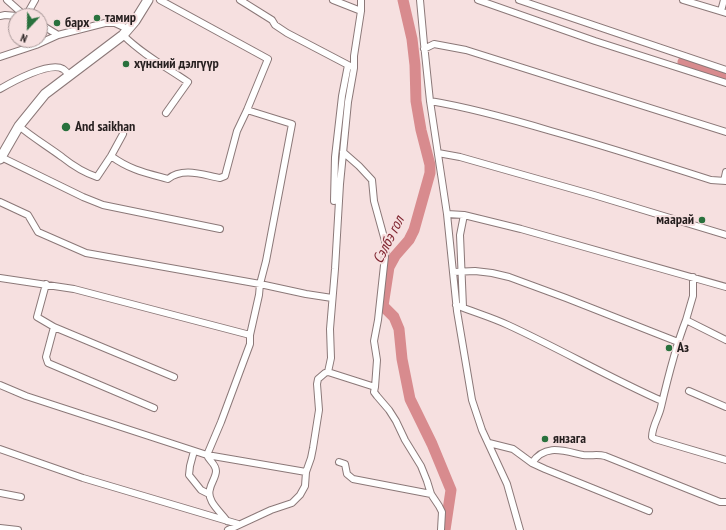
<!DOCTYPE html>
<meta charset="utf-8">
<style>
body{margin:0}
#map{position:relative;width:726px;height:530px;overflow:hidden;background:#f6e0e0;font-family:"PT Sans Narrow",sans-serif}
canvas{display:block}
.north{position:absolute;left:8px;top:8px;width:40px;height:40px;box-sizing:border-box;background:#f6e0e0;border:1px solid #a39393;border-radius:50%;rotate:202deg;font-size:11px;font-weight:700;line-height:16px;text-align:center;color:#261f1f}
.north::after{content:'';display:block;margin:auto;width:14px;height:18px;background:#29713d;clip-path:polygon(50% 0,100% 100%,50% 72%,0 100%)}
</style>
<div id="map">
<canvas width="726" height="530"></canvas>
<div class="north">N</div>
</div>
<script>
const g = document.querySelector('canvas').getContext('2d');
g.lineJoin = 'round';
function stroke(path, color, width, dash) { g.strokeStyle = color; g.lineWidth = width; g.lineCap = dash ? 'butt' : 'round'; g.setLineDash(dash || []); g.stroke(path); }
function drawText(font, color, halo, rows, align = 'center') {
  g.font = font + ' "PT Sans Narrow",sans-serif'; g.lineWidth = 4; g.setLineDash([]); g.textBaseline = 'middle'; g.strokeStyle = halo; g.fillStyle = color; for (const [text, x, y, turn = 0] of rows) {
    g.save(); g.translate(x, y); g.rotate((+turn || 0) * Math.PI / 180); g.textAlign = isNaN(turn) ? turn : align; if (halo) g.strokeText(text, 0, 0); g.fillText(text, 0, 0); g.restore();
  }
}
stroke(new Path2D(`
 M403,0l9,39 3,26 1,36 5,29 9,35v8l-16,57 -5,10 -14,16 -6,11 -6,39 11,11 5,12 3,30 8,40 22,45 19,46 -6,40
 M683,62l43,15`), '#d88b8e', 11);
const street = new Path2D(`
 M7,0l18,16
 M240,0l32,20 3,5 12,8 63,33
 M333,0l28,11
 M420,0l4,44 6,57 17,113 17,1 57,14 205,58
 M478,0l117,41 131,42
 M519,0l207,70
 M683,0l43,13
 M721,11l3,-11
 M0,16l5,-1 12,1
 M26,16l9,-16
 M40,24l18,11 47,-12h10l13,6
 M123,35c19,19 43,32 65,47l-22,31
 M424,49l10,-5 32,6 260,82
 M0,57l36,-12 22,-10
 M0,89c12,-7 50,-28 63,-20 2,1 5,5 7,7
 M430,101c42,7 81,18 121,30 54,15 107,32 160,49l15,1
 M19,126c13,11 28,20 43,31 10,8 23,16 35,20l14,-21 12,-22
 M438,153l22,4 134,38 132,40
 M111,156c19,14 35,17 57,23 15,-12 35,-4 52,-1l5,-2 12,-45 10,-21 21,-51 -108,-59
 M1,157l82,40 20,8 117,24
 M724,181l2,-9
 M334,201l1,-44 7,-61 6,-31
 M0,202l28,13 10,17 48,21 174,31 46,10 26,4
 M447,214l10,97 15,89 10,30 25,54 13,46
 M453,272l22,-1 17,2 17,4 57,21 112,44
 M693,277v19l-7,24 40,20
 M0,278l74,11 176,46
 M46,284l-9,33 17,10 120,50
 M456,305c17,7 35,12 52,20 52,24 102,53 154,76
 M463,307l-3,-72 4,-20
 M686,320c-11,28 -18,57 -25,87 -2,10 -9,19 -9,30l3,2 71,21
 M54,327l-8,30 2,6 106,45
 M328,372l47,15 2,-27 -3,-19 4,-21 8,-73 -1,-6 -11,-40 -2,-21 -13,-14 -16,-14
 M0,385l26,11 181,59 99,17
 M375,387l-1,5 3,4 12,14 7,11 9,19 16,26 6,15 4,13 8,12 3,6 -1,18
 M689,391l37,16
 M489,443l24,6 19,14 13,6 104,42
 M0,449l83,29 155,46
 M194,451l-4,15 -1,9 12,15 8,4
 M339,462l6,2 2,10 6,5 78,15
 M532,463c13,-20 32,-12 51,-8 8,1 15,-1 22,1l115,46h6
 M0,493l21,4
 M227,521c-6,-9 -21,-20 -17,-32 1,-6 6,-12 6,-18 0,-7 -7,-10 -9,-16l14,-33 29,-78v-9l9,-40 1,-11 6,-23 26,-137 -45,-14
 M0,528l18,2
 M228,530l43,-20 21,-7 8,-8 5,-9 1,-14 5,-14 2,-10 6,-38 -2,-26 1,-5 7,-6 3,-1 3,-14 -1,-29 5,-60 5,-85 8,-82 6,-34v-12l7,-45v-11`);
const secondary = new Path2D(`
 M0,159l19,-33 26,-32 78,-59 12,-14 13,-21`);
stroke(street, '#8b7878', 8);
stroke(secondary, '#8b7878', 11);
stroke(street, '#fff', 6);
stroke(secondary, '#fff', 9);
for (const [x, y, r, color] of [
 [97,18,4,"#29713d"],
 [57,23,4,"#29713d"],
 [126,64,4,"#29713d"],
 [66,127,5,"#29713d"],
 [702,220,4,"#29713d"],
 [669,348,4,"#29713d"],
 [545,439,4,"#29713d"]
]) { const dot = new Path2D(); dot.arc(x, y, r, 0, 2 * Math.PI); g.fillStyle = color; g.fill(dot); stroke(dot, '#f6e0e0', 1.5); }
drawText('bold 14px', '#261f1f', '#f6e0e0', [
 ["тамир",105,18],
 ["барх",65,23],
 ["хүнсний дэлгүүр",134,64],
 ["And saikhan",75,127],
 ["маарай",694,220,"right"],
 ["Аз",677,348],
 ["янзага",553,439]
], 'left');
drawText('italic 15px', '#7f242f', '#f6e0e0', [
 ["Сэлбэ гол",389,240,-63]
]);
</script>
